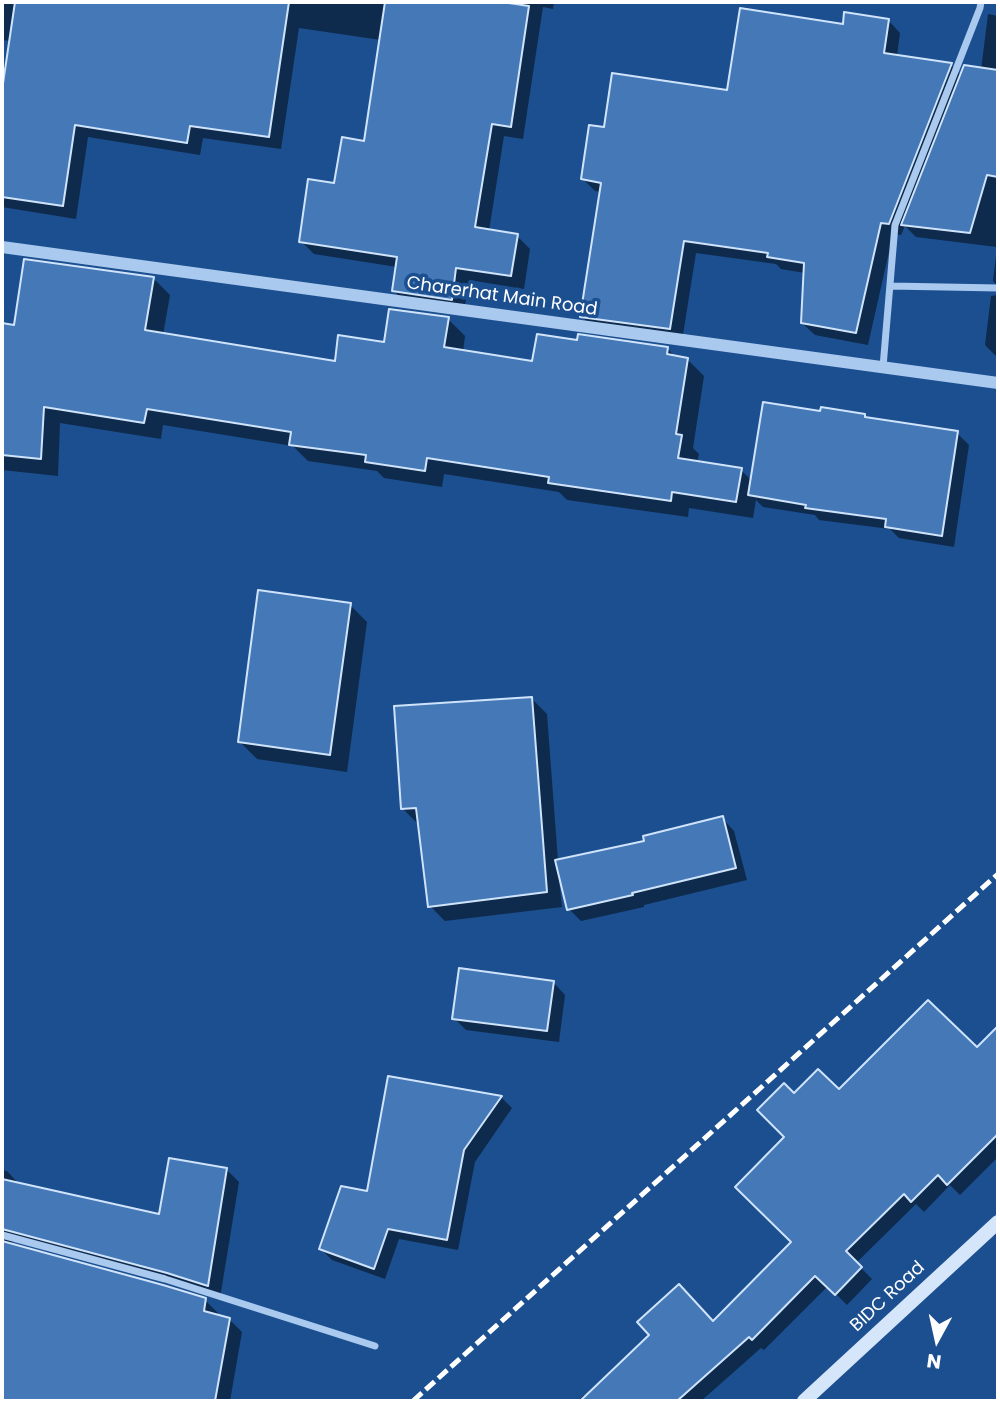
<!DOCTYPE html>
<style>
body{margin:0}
#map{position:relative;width:1000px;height:1403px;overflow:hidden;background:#1b4f8f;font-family:Poppins,sans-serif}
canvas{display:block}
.frame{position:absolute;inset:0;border:4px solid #fff;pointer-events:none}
.north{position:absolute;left:902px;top:1305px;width:70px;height:70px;-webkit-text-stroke:5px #1b4f8f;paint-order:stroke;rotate:188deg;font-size:19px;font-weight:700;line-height:28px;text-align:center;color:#fff}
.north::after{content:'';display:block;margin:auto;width:24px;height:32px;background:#fff;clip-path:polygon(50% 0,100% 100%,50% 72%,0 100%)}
</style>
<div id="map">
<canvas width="1000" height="1403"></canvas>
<div class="frame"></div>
<div class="north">N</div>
</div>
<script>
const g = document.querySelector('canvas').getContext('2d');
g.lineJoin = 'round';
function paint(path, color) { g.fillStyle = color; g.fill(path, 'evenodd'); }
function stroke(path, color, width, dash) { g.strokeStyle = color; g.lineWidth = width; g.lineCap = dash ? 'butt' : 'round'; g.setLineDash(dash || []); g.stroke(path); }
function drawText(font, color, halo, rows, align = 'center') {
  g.font = font + ' Poppins,sans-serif'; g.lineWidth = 7; g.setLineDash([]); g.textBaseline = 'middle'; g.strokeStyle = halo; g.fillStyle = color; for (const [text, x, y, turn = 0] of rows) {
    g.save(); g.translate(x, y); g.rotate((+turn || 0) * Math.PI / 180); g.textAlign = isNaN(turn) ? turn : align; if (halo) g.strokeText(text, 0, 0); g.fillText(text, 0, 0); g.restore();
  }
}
paint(new Path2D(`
 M2,2h552l-1,7 -10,-2 -20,132 -19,-3 -15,95 28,5 13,13 -6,40 -55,-9 -5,32 -57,-8 -13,-13 3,-24 -83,-13 -13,-13 35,-56 29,-42 16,-103 -82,-12 -18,121 -78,-11 -3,17 -112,-18 -12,82 -74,-12v-105l9,-61 -9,-1z
 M988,14l10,2v270l-5,-5 4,-34 -81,-10 -11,-11 -4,9 -8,-1 -25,111 -53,-10 -13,-12 3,-50 -24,-4 -5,-5 -80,-11 -14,88 -87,-12 -13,-12 19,-125 -6,-1 -12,-12 22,-50 124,-37 115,-66 44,-6 12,13 -3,23 54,9 11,11 19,-6z
 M153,278l17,17 -7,40 173,28 112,-44 17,17 -2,16 71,11 44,-21 89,6 9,10 11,1 17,17 -11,72 6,6 -2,9 44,7 11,11 70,-68 42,2 4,4 89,14 12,12 -15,102 -55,-9 -9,-9 -71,-9 -4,-5 -52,-8 -7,-7 -3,18 -64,-10 -1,9 -121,-17 -8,-8 -115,-18 -2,13 -58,-9 -7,-7 -69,-10 -15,-15 -130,-21 -2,14 -101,-16 -2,53 -56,-6v-145l13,2z
 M998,295v63l-13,-13 6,-49z
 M350,605l17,17 -20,150 -90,-13 -17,-17z
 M532,699l15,15 11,147 88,-19 76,-24 12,13 13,49 -103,25v2l-63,14 -12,-12 -7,-30 -3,1 3,27 -117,14 -15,-15 -11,-82h-1l-16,-16z
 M553,982l12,13 -6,47 -93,-12 -12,-12z
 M998,1028v132l-1,-2 -37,37 -10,-10 -26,27 -8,-8 -60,59 16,16 -25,26 -19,-19 -64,64 -3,-2 -60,53h-123l6,-6 3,2 127,-74 80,-81 -8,-105 8,-42 45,-4 138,-41z
 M389,1078l112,19 11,11 -37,54 -17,88 -59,-11 -14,40 -53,-19 -11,-11 47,-56z
 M226,1169l13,13 -19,116 -202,-57 -13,3 200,56 13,13 -1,3 12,3 13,13 -12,69h-228v-231l5,1 12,13 142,33z`), '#0007');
const building = new Path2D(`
 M15,2h274l-20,135 -79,-11 -3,17 -112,-18 -12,81 -61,-9v-107z
 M385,2h117l27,4 -18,121 -19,-3 -17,103 43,7 -7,42 -55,-8 -4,32 -60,-9 5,-34 -98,-15 9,-63 26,4 8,-46 22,4z
 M740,8l103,16 1,-12 45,7 -5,34 68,10 -63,161 -8,-1 -25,110 -55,-10 3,-60 -37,-6 1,-4 -84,-12 -14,88 -90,-12 21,-134 -20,-4 8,-54 15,2 8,-54 115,17z
 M964,65l34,5v107l-11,-2 -17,58 -69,-8z
 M24,259l130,18 -9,53 190,31 3,-26 46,7 5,-33 60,8 -5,30 88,14 5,-27 40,6 1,-6 90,13 -1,7 21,4 -12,76 6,1 -4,23 64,10 -6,34 -64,-10 -1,9 -123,-18 1,-6 -122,-19 -2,13 -60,-9 1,-7 -77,-10 2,-13 -144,-23 -3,14 -100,-16 -3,52 -39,-4v-132l12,2z
 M763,402l57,9 1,-4 44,7v3l93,14 -16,105 -57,-9 1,-8 -81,-11 1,-3 -58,-10z
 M258,590l93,13 -21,152 -92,-13z
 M532,697l15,195 -119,15 -12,-99 -15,1 -7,-103z
 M723,816l13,52 -104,25 1,2 -66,15 -12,-50 89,-19 -1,-5z
 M459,968l95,13 -7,50 -95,-12z
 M928,1000l49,47 21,-21v108l-51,51 -9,-10 -27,27 -7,-8 -58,57 16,16 -27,28 -20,-19 -63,64 -3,-3 -72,64h-97l69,-66 -12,-13 42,-38 34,37 78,-79 -56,-55 49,-50 -27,-27 27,-27 10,10 24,-24 21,20z
 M388,1076l114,20 -38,54 -17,90 -59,-11 -14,40 -55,-20 22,-63 26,5z
 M169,1158l58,10 -19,118 -41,-13 -165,-44v-50l157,35z
 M2,1241l161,44 43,13 -2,13 26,7 -15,83h-213z`);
paint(building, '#4478b7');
stroke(building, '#cfe3fa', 2);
stroke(new Path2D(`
 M890,286l108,2
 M883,367l12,-142 85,-217 1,-6
 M2,1235l163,44 210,67`), '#a9c9ee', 7);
stroke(new Path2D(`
 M2,247l996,136`), '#a9c9ee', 12);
stroke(new Path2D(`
 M804,1401l194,-179`), '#d6e6fa', 14);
stroke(new Path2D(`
 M413,1401l585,-527`), '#fff', 5, [12, 5]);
drawText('18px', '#fff', '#1b4f8f', [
 ["Charerhat Main Road",502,297,8],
 ["BIDC Road",888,1297,-43]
]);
</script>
